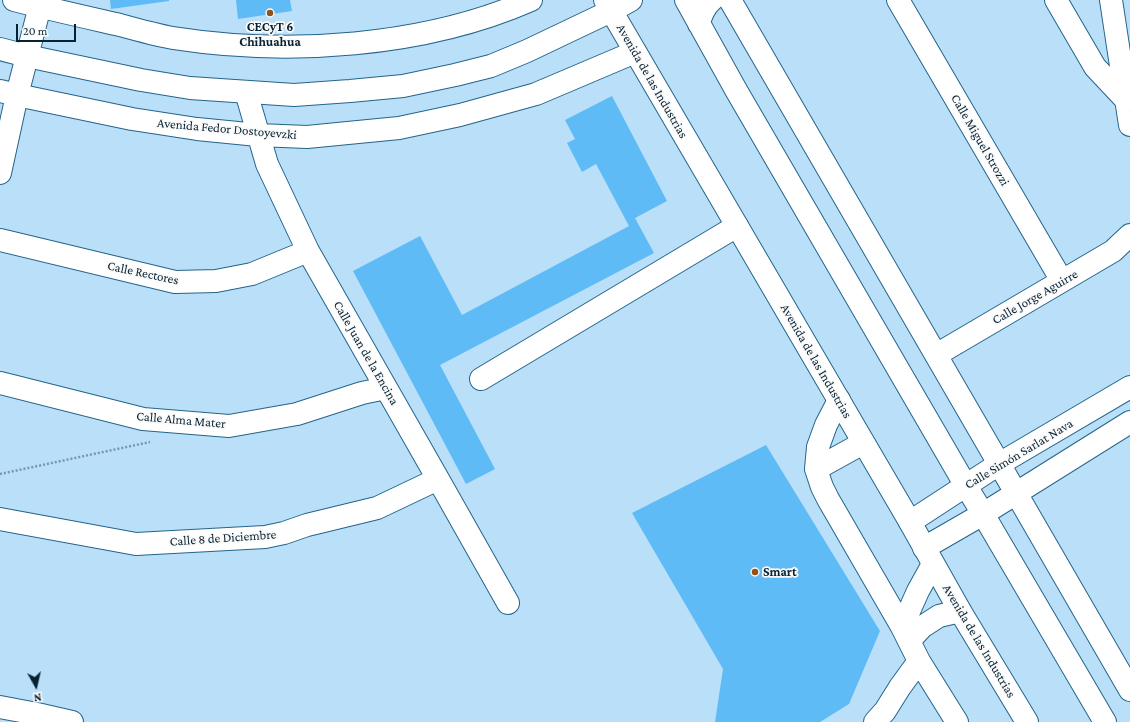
<!DOCTYPE html>
<meta charset="utf-8">
<style>
body{margin:0}
#map{position:relative;width:1130px;height:722px;overflow:hidden;background:#badff9;font-family:"Crimson Pro",serif}
canvas{display:block}
.north{position:absolute;left:16px;top:666px;width:40px;height:40px;-webkit-text-stroke:3px #fafafa;paint-order:stroke;rotate:172deg;font-size:11px;font-weight:700;line-height:16px;text-align:center;color:#062131}
.north::after{content:'';display:block;margin:auto;width:14px;height:18px;background:#062131;clip-path:polygon(50% 0,100% 100%,50% 72%,0 100%)}
.scale{position:absolute;left:16px;top:24px;width:60px;height:18px;box-sizing:border-box;border:2px solid #062131;border-top:0;padding-left:5px;font-size:12px;line-height:14px;white-space:nowrap;color:#062131;-webkit-text-stroke:3px #fafafa;paint-order:stroke}
</style>
<div id="map">
<canvas width="1130" height="722"></canvas>
<div class="north">N</div>
<div class="scale">20 m</div>
</div>
<script>
const g = document.querySelector('canvas').getContext('2d');
g.lineJoin = 'round';
function paint(path, color) { g.fillStyle = color; g.fill(path, 'evenodd'); }
function stroke(path, color, width, dash) { g.strokeStyle = color; g.lineWidth = width; g.lineCap = dash ? 'butt' : 'round'; g.setLineDash(dash || []); g.stroke(path); }
function drawText(font, color, halo, rows, align = 'center') {
  g.font = font + ' "Crimson Pro",serif'; g.lineWidth = 3.5; g.setLineDash([]); g.textBaseline = 'middle'; g.strokeStyle = halo; g.fillStyle = color; for (const [text, x, y, turn = 0] of rows) {
    g.save(); g.translate(x, y); g.rotate((+turn || 0) * Math.PI / 180); g.textAlign = isNaN(turn) ? turn : align; if (halo) g.strokeText(text, 0, 0); g.fillText(text, 0, 0); g.restore();
  }
}
paint(new Path2D(`
 M110,0h59v1l-58,8z
 M236,0h54l2,11 -54,8z
 M612,96l55,105 -32,17 19,35 -214,112 55,104 -29,15 -113,-213 67,-35 42,79 167,-89 -33,-62 -14,8 -15,-29 8,-4 -10,-19z
 M766,445l114,186 -31,73 -29,18h-105l8,-53 -91,-156z`), '#5fbbf5');
const minor = new Path2D(`
 M730,0l286,493 114,197
 M898,0l164,281
 M1056,0l39,67 31,33
 M1111,0l19,125
 M0,91l17,4 115,24 65,10 61,6 49,2 92,-9 61,-13 76,-21 99,-42
 M246,92l21,72 41,87 130,228 70,124
 M0,173l17,-78 23,-89
 M0,240l175,42 41,-1 36,-7 56,-23
 M936,355l177,-104 17,-16
 M481,379l256,-153
 M0,383l143,36 86,7 68,-12 65,-21 24,-5
 M839,400l-13,25 -8,22 -2,22 6,18 6,12 74,128 17,34 -19,26 -15,24 -10,11
 M816,469l47,-26
 M0,519l136,25 129,-7 19,-4 23,-8 70,-17 61,-29
 M910,522l89,-58 131,-77
 M924,548l59,-34 147,-92
 M902,627l16,-36 15,-27
 M909,641l13,-14 17,-11 21,-5
 M919,661l38,61`);
const major = new Path2D(`
 M14,0c35,9 71,17 106,25 18,5 36,10 53,13 115,18 251,9 358,-38
 M605,0l305,522 50,89 67,111
 M686,0l50,90 230,396 17,28 122,208
 M699,24c2,-10 5,-17 13,-24
 M0,49l27,7 114,24 49,8 104,7 56,-4 53,-5 52,-11 36,-9 36,-15 84,-40 20,-11`);
const highway = new Path2D(`
 M0,707l37,7 35,8`);
stroke(minor, '#24648a', 24);
stroke(major, '#24648a', 24);
stroke(highway, '#24648a', 24);
stroke(new Path2D(`
 M0,474l150,-32`), '#7697ae', 2.5, [2, 2]);
stroke(minor, '#fff', 22);
stroke(major, '#fff', 22);
stroke(highway, '#fff', 22);
for (const [x, y, r, color] of [
 [270,13,4,"#915319"],
 [755,572,4,"#915319"]
]) { const dot = new Path2D(); dot.arc(x, y, r, 0, 2 * Math.PI); g.fillStyle = color; g.fill(dot); stroke(dot, '#fafafa', 1.5); }
drawText('bold 13px', '#062131', '#fafafa', [
 ["CECyT 6",270,27],
 ["Chihuahua",270,42],
 ["Smart",763,572,"left"]
]);
drawText('13px', '#062131', '#fafafa', [
 ["Avenida de las Industrias",652,81,60],
 ["Avenida Fedor Dostoyevzki",227,129,5],
 ["Calle Miguel Strozzi",980,140,60],
 ["Calle Rectores",143,273,12],
 ["Calle Jorge Aguirre",1035,297,-30],
 ["Calle Juan de la Encina",366,353,60],
 ["Avenida de las Industrias",816,361,60],
 ["Calle Alma Mater",181,420,5],
 ["Calle Simón Sarlat Nava",1019,454,-31],
 ["Calle 8 de Diciembre",223,538,-4],
 ["Avenida de las Industrias",979,641,59]
]);
</script>
